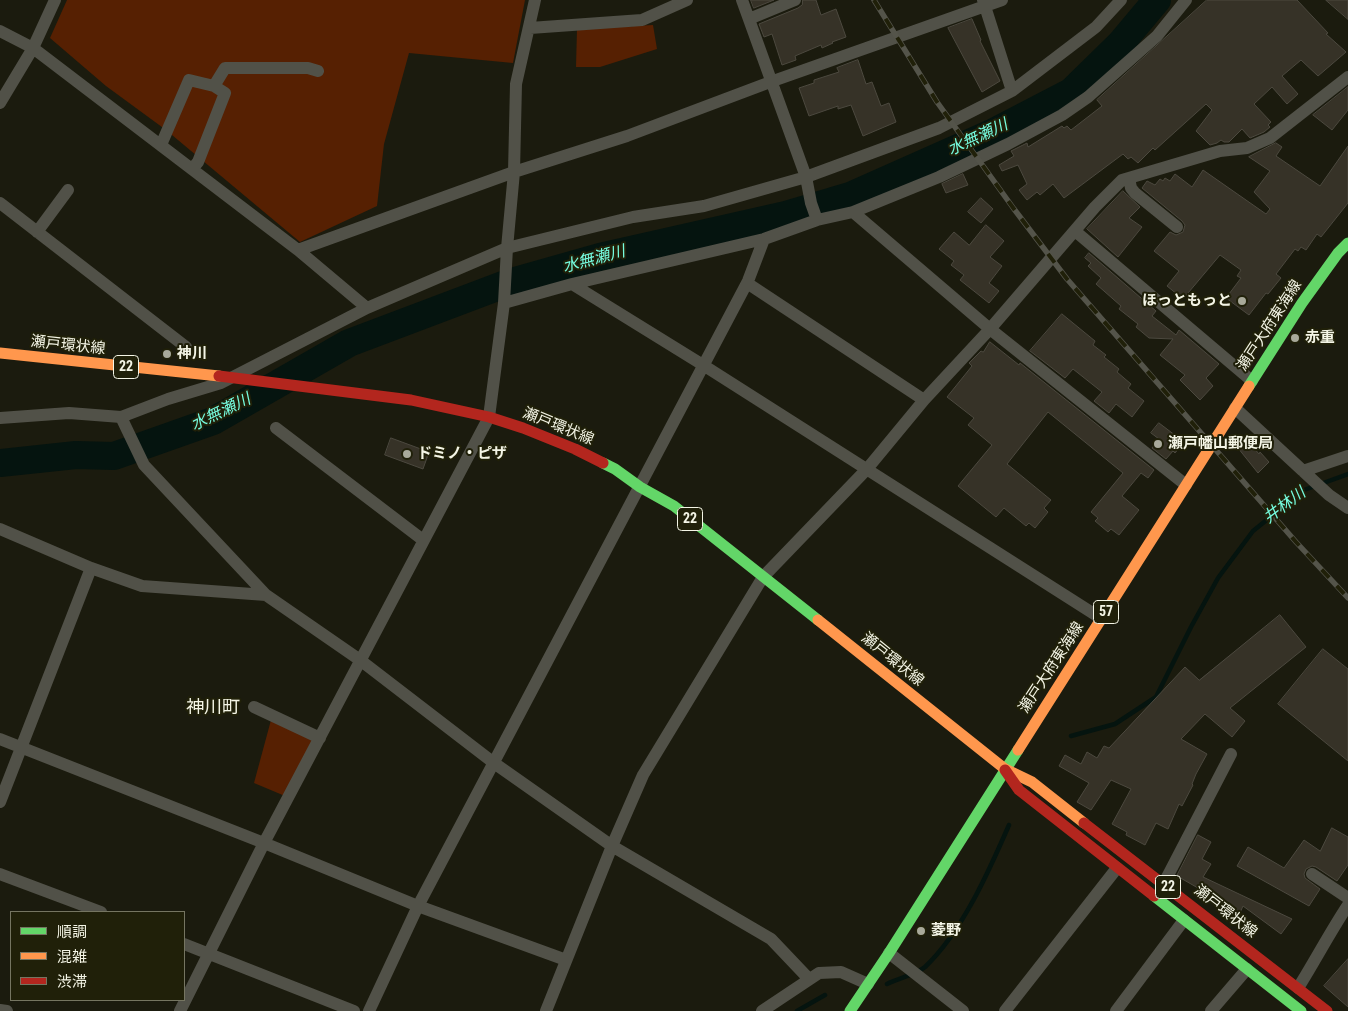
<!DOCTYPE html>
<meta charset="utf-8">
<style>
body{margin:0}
#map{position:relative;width:1348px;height:1011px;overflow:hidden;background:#1b1b0e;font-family:"Roboto Condensed","Noto Sans JP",sans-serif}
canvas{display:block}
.legend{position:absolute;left:10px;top:911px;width:175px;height:90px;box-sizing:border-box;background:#202009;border:1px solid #757561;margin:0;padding:6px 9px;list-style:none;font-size:15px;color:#f4f5e6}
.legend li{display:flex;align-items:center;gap:10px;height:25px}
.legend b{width:25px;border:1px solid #757561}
</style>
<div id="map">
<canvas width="1348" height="1011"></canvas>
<ul class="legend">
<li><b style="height:6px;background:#63d668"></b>順調</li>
<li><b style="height:6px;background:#ff974d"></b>混雑</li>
<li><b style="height:6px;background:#b3261e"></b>渋滞</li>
</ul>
</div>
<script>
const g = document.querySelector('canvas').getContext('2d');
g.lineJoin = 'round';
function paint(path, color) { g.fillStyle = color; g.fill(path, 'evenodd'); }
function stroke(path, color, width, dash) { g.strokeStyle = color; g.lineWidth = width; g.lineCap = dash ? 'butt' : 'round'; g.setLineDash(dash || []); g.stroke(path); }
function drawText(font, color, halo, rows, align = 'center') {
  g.font = font + ' "Roboto Condensed","Noto Sans JP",sans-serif'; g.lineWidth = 4; g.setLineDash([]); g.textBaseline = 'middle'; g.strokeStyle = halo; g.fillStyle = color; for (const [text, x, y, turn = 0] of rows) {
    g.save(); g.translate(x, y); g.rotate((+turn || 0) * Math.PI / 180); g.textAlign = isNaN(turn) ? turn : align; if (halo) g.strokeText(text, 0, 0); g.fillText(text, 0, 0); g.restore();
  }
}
paint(new Path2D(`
 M67,0h458l-12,63 -104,-10 -25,91 -7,62 -77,36 -134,-112 -60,-44 -56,-48z
 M653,25l4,24 -57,18h-24l1,-38z
 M271,720l42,19 -28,57 -31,-13z`), '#562002');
stroke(new Path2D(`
 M1071,736l44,-12 41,-27 35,-70 27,-49 35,-47 51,-41 44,-16
 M887,984c10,-5 30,-10 38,-17 37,-35 64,-96 84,-142
 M797,1011l28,-16`), '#05140f', 4.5);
stroke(new Path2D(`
 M0,463l76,-8 38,1 99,-35 136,-78 159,-60 92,-26 186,-42 64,-19 144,-64 77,-40 50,-49 36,-43`), '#05140f', 28);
const building = new Path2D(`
 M751,0h23l-20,8z
 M803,0h13l5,15 15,-6 10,28 -14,5 1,1 -11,5 -1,-3 -26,11 1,4 -14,5 -10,-31 -8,3 -5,-13 39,-16 4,-3z
 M1207,0h90l31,33 -2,1 20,18 -28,24 -17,-16 -19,16 16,18 -11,10 -15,-17 -18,17 17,18 -3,3 2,2 -6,5 -14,6 -8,-9 -13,13h-5l-3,-2 -4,3 -7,2 -14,-14 16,-21 -6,-6 -51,46 -2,-2 -15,15 -7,-6 -3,2 -5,-5 -59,44 -11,-14 -13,11 -3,-3 -10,8 -8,-10 8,-6 -9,-19 -16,6 -3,-6 15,-9 -3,-5 16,-8 1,4 34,-21 2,2 3,-2 4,4 31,-24 -5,-6z
 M1326,0h22v19z
 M972,19l9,21 -1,1 20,40 -18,11 -34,-64z
 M858,60l8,24 6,-2 9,24 8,-3 7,19 -33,14 -12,-31 -13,4v-3l-29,10 -10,-28 15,-5v-3l25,-8 -2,-4z
 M1348,87v23l-16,20 -19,-15z
 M1276,143l6,4 -6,9 44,30 28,-40v57l-27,34 -4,-3 -11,16 -5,-3 -3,4 -3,-2 -19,25 5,4 -13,16 -2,-1 -17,22 -23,-17 15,-20 -4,-2 4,-6 -21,-15 -37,44 -16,-13 12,-15 -25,-20 16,-19 6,3 7,-3 2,-7 -3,-4 -40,-33 5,-7 8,4 5,-6 3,2 2,-3 5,3 5,-7 17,13 11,-17 63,44 4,-5 -16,-17 16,-21 -21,-14z
 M963,174l5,11 -22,8 -4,-9z
 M1123,191l17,16 -11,11 13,9 -24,30 -31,-28z
 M981,198l12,11 -12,14 -13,-11z
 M986,225l18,16 -14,16 12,9 -13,17 10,8 -10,12 -29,-23 4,-5 -13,-10 3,-4 -15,-12 15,-17 15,13z
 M1089,253l67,58 -4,5 24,19 3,-5 40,34 -13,14 7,8 -13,14 -20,-20 5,-5 -25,-20 13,-16 -24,-1 -13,-11 2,-3 -19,-15 2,-3 -25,-22 5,-6 -13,-12 3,-3 -6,-5z
 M1062,314l33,27 -2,4 13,10 -2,2 15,12 -2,3 14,12 -3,4 16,13 -12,16 -16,-13 -7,9 -15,-12 8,-9 -29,-23 -8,9 -35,-27z
 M990,342l29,23 1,-2 134,107 -6,8 -7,-5 -19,23 17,14 -20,25 -8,-6 -3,3 -13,-11 3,-3 -7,-6 32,-39 -75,-61 -41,52 44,36 -7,8 4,4 -13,16 -6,-5 -3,3 -22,-18 -8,9 -38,-31 34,-41 -24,-20 6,-7 -27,-21 25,-31 -3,-3 12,-12 2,1z
 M1159,423l25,19 -9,11 -2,-2 -7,8 -14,-11 7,-9 -8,-6z
 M391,438l38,14 -6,17 -38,-14z
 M1247,440l12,14 1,-2 9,10 -11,11 -20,-25z
 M1280,615l26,32 -76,61 15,13 -13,16 -27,-23 -24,25 26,15 -11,20 -4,10 1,1 -11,21 -3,-2 -11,25 -12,-6 -11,22 -19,-10 1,-3 -15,-8 19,-35 -20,-9 -20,30 -14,-8 12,-19 -30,-17 6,-11 16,9 6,-12 10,6 7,-12 5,2 76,-81 14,13z
 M1323,649l25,20v92l-70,-57z
 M1332,828l16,9v28l-11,16 -21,-14 -4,-1 -6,3 -2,5 1,4 15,11 -11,17 -72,-40 11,-19 36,21 20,-28 16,11z
 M1198,835l13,7 -9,17 9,5 -8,13 89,42 -11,15 -38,-28 -4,9 -30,-15 3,-4 -35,-20z
 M1348,959v48l-24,-21z`);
paint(building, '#363227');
stroke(building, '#4c493f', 1);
stroke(new Path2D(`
 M55,0l-22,48 265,202 69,58
 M742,0l64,177 5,26 6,17
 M983,0l29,91
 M749,19l46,-19
 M530,28l112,-8 45,-20
 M0,31l33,17 -33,55
 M214,86l11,-18h83l10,3
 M161,145l28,-65 25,6 11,7 -27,69 -6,7
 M1129,178l2,10 4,5 42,34
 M0,203l186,144
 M853,212l137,117 196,156
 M1075,231l177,150
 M37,232l31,-42
 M298,250l216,-78 113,-36 146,-55 229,-81
 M747,283l177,117
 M572,284l131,81 399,254
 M504,303l3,-55 7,-76 2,-88 19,-84
 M1235,408l94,87 19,13
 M121,417l23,48 122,130 94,65 134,103 118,83 159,93 38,40
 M0,418l69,-5 52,4 47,-18 53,-16 146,-75 140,-60 126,-31 71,-11 102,-29 133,-49 73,-37 84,-64 25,-27
 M276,428l147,112
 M1303,471l45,-15
 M0,529l91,39 51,18 124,9
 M254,707l66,31
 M0,739l264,104 154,63 148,54
 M0,802l91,-234
 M0,874l101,38
 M1312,874l36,24
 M1164,883l67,-129
 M184,944l170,67
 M889,953l74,58
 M1298,988c17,-27 32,-56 50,-83
 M0,1010l7,1
 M180,1011l84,-168 225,-426 15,-114 68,-19 192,-45 53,-19 36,-8 86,-35 69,-33 54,-29 26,-18 69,-61 29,-36
 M369,1011l49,-105 330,-625 16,-42
 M546,1011l66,-165 31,-71 120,-198 104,-108 57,-69 66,-71 105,-122 27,-27 98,-29 27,-3 23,-10 78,-61
 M762,1011l57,-38 22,-1 27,12
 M1005,1011l112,-143
 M1116,1011l68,-91
 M1211,1011l36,-42`), '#515148', 12);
stroke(new Path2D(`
 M1249,386l53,-83 36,-50 10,-10
 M603,463l12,6 25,18 34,19 144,114
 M1154,896l147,115
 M850,1011l39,-58 129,-203`), '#63d668', 11);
stroke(new Path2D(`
 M0,353l219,23
 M818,620l187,149 27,13 52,41
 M1018,750l231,-364`), '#ff974d', 11);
stroke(new Path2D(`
 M219,376l192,24 78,17 34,11 52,21 28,14
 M1005,770l14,20 135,106
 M1084,823l243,188`), '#b3261e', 11);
const rail = new Path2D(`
 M874,0l63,102 77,107 53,70 229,263 52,56`);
stroke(rail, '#54544a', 5.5);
stroke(rail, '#202009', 4, [11]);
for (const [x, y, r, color] of [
 [1242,301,5,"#a8a99a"],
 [1295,338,5,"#a8a99a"],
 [167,354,5,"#a8a99a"],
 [1158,444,5,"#a8a99a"],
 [407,454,5,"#a8a99a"],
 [921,931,5,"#a8a99a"]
]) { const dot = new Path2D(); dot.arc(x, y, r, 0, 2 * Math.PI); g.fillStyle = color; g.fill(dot); stroke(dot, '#202009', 2); }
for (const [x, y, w] of [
 [126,367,25],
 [690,519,25],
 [1106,612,25],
 [1168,887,25]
]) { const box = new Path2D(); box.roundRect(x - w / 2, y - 11.5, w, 23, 4); g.fillStyle = '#202009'; g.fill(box); stroke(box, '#f4f5e6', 1); }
drawText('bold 14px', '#f4f5e6', null, [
 ["22",126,367],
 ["22",690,519],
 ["57",1106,612],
 ["22",1168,887]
]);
drawText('bold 15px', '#f4f5e6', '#202009', [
 ["ほっともっと",1232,301,"right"],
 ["赤重",1305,338],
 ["神川",177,354],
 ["瀬戸幡山郵便局",1168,444],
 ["ドミノ・ピザ",417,454],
 ["菱野",931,931]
], 'left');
drawText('15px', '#f4f5e6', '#202009', [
 ["瀬戸大府東海線",1270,326,-57],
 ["瀬戸環状線",68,346,6],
 ["瀬戸環状線",558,427,22],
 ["瀬戸環状線",892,660,39],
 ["瀬戸大府東海線",1052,668,-57],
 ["瀬戸環状線",1225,912,38]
]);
drawText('italic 16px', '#76fde0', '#202009', [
 ["水無瀬川",978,138,-25],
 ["水無瀬川",594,260,-15],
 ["水無瀬川",221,413,-26],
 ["井林川",1285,506,-37]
]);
drawText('18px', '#f4f5e6', '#202009', [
 ["神川町",213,708]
]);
</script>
